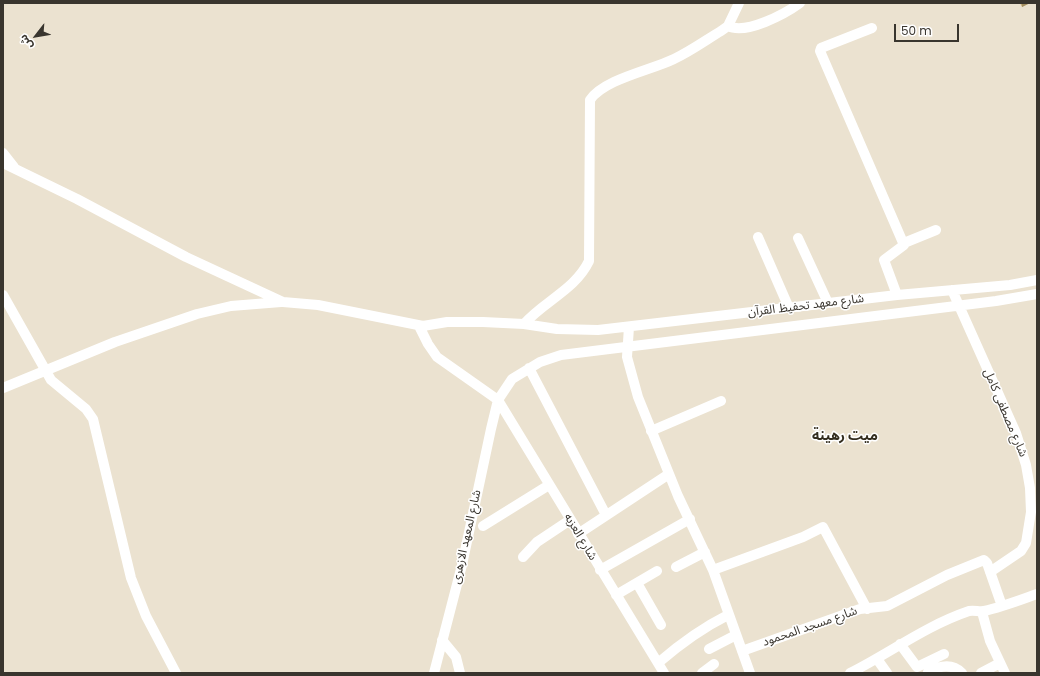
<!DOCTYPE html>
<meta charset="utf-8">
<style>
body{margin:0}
#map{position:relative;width:1040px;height:676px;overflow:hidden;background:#ebe2d0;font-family:Poppins,"Noto Sans Arabic",sans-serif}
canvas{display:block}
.frame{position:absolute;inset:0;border:4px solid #39352e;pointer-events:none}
.north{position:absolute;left:16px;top:16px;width:40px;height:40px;-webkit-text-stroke:3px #fff;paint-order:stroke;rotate:239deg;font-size:11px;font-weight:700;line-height:16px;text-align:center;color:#39352e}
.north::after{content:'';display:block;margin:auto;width:14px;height:18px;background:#39352e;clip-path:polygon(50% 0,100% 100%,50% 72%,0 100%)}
.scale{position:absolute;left:894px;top:24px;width:65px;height:18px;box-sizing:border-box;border:2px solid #39352e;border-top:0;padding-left:5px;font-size:12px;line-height:14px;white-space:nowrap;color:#39352e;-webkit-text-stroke:3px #fff;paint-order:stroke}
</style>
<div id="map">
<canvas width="1040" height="676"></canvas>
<div class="frame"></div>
<div class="north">ش</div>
<div class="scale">50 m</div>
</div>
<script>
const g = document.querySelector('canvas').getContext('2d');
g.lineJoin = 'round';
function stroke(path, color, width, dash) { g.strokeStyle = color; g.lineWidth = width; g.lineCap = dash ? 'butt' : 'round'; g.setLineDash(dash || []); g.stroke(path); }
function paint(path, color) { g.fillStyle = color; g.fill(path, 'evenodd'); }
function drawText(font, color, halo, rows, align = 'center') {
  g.font = font + ' Poppins,"Noto Sans Arabic",sans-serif'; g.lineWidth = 3; g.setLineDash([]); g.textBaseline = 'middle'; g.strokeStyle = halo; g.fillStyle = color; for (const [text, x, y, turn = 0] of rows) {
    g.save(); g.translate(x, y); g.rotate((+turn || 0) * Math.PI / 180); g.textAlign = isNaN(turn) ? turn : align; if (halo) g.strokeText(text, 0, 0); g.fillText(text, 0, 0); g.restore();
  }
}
stroke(new Path2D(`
 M728,26c18,9 57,-12 72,-23
 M872,28l-51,20 -1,3 84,194 -20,15 13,35
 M3,153l11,14
 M3,163l74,36 109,58 97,45 35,3 105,21 24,-4h36l41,2 33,5 41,1 299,-35 113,-10 27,-5
 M758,237l31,71
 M798,238l30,65
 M904,243l32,-13
 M952,290l64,143 10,32 4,23 1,24 -5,31 -5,8 -31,21
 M3,295l48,85 35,29 7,10 38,159 15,38 30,57
 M524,324c20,-23 51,-34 65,-63l1,-161c14,-21 62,-30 84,-41 17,-8 32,-19 47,-28l7,-5 11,-23
 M419,326l9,18 9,13 61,43 166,273
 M629,327l-2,30 11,40 40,99 35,74 37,103
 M529,368l77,147
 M3,388l112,-46 82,-28 34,-8 50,-4
 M651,431l70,-30
 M483,526l66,-41
 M578,534l91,-60
 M523,557l14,-15 33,-22
 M676,567l29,-15
 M600,570l90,-51
 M713,570l90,-33 20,-10 44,82
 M637,583l24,42
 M616,595l41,-24
 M982,612l8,29 15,32
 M442,640l14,17 4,16
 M900,644l17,23 27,-13
 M709,649l27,-14
 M742,651l118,-42 27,-3 60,-31 37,-15 3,3 15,43
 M877,659l10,14
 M658,663c22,-19 44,-35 70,-48
 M928,672c11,-6 24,-9 34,1
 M434,673l28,-108 29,-136 7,-29 14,-21 28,-17 21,-7 435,-54 41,-7
 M702,673l12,-9
 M850,673c40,-20 75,-47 119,-62 6,-1 10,1 15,0 18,-4 36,-11 53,-17
 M981,673l19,-10`), '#fff', 10);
paint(new Path2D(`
 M1020,3h10l-8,4z`), '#c8af78');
paint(new Path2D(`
 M1022,3h8l-8,4z`), '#a38e62');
drawText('12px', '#39352e', '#fff', [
 ["شارع معهد تحفيظ القرآن",806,306,-7],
 ["شارع مصطفى كامل",1005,413,67],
 ["شارع المعهد الازهرى",467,537,-77],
 ["شارع العزبه",580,537,59],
 ["شارع مسجد المحمود",810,627,-19]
]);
drawText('bold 14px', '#332d1e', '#fff', [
 ["ميت رهينة",845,436]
]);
</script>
